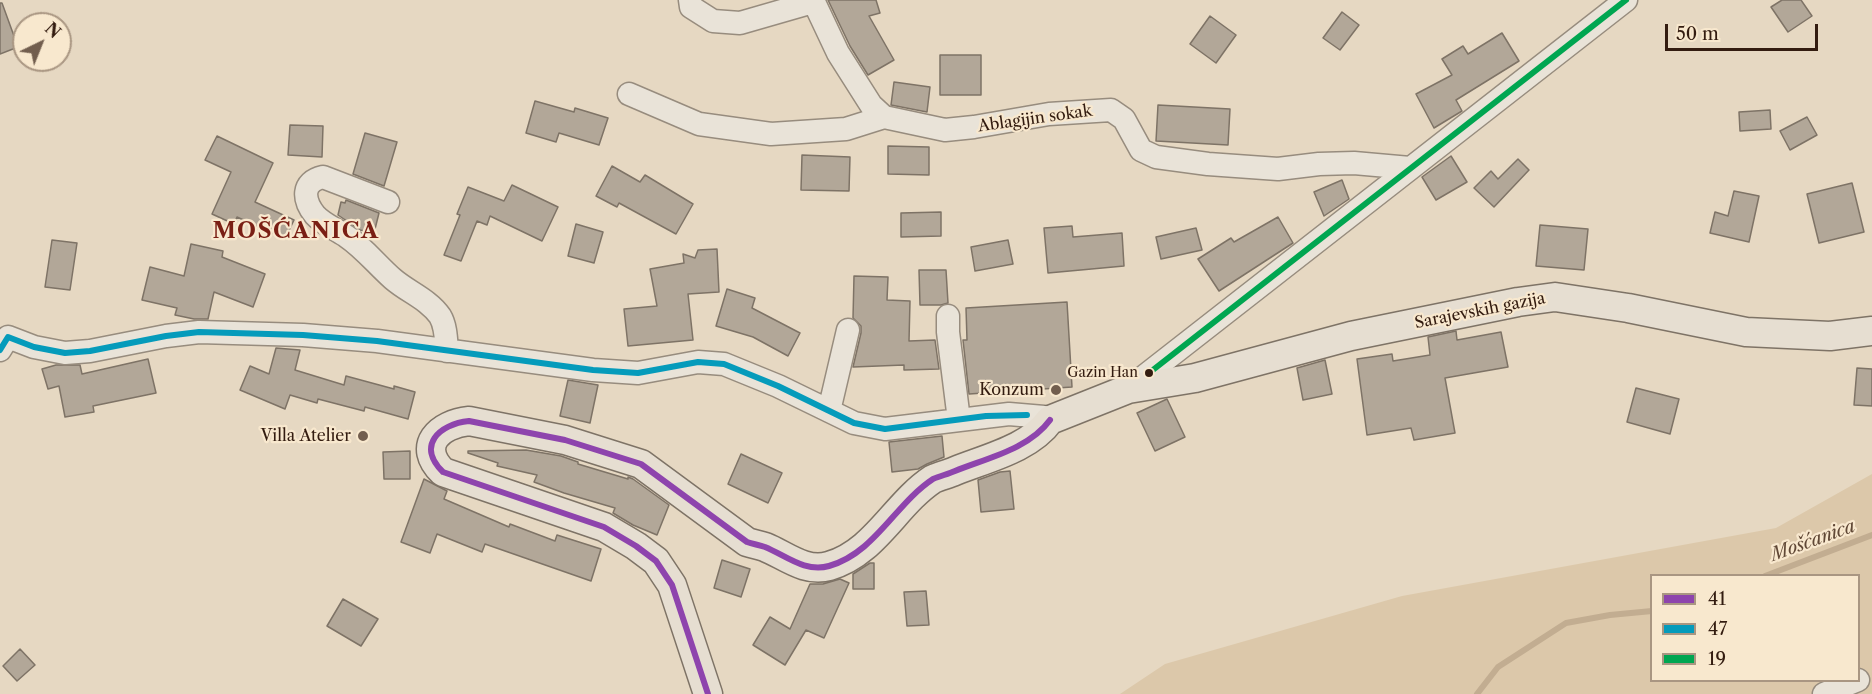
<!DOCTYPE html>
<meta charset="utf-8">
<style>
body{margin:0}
#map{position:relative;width:1872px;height:694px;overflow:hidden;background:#e6d8c2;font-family:"Libre Caslon Text",serif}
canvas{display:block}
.legend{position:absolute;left:1650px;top:574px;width:210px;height:108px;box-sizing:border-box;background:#f8e8ce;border:2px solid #a99682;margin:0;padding:8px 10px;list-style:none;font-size:18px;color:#331c10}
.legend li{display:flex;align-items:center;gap:12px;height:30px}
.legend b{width:30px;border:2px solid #a99682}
.north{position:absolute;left:12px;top:12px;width:60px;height:60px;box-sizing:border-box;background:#f8e8ce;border:2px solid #a99682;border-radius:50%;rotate:43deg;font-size:16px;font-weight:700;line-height:24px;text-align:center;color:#331c10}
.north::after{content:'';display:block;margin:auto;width:21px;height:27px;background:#725e4e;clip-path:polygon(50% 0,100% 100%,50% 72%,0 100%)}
.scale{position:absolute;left:1665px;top:24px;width:153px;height:27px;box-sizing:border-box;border:3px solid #331c10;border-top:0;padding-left:8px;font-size:18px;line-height:21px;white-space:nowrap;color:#331c10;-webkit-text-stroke:4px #f8e8ce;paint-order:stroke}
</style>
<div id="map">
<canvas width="1872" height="694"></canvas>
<ul class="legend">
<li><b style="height:8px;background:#8e44ad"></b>41</li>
<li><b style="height:8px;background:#059bbb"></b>47</li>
<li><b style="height:8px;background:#00a651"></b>19</li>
</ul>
<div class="north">N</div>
<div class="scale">50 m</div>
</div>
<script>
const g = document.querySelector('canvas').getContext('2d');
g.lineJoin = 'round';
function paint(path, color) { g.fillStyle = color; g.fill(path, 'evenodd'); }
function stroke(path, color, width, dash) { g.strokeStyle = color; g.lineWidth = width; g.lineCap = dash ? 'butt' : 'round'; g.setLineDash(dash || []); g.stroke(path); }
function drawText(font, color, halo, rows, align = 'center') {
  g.font = font + ' "Libre Caslon Text",serif'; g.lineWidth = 4.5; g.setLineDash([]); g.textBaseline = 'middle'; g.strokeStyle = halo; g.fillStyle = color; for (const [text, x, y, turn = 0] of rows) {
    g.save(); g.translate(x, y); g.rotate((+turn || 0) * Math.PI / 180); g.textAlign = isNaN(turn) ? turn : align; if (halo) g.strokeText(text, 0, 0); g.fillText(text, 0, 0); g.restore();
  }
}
paint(new Path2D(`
 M1872,474v220h-752l45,-30 237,-68 374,-68zM1652,576h206v104h-206z`), '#dcc8aa');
stroke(new Path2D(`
 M1765,576l107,-41
 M1477,694l21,-27 68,-44 44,-8 42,-4`), '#c2ad91', 6);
const building = new Path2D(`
 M828,0h48l4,13 -11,3 25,44 -26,15 -18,-29z
 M1782,0h19l11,16 -24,16 -17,-25z
 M0,3h2l16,44 -18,7z
 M1342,12l17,13 -19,25 -17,-12z
 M1210,16l26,19 -20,28 -26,-19z
 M1502,33l17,28 -63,39 6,11 -28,17 -18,-34 36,-19 -10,-16 21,-13 5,8z
 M940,55h41v40h-41z
 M894,82l36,5 -3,25 -36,-7z
 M535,101l39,11 1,-4 33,10 -9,27 -40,-12 -3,9 -30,-9z
 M1158,105l72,4 -2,36 -72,-4z
 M1770,110l1,19 -31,2 -1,-19z
 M1807,117l10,18 -27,15 -10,-19z
 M290,125l33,1 -1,31 -34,-2z
 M365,133l32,9 -13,44 -31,-12z
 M217,136l56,27 -18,39 39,18 -9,19 -48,-22 -3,7 -22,-10 19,-42 -26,-12z
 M888,146l41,1v28l-41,-1z
 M802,155l48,2 -1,34 -48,-1z
 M1451,156l16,26 -31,18 -14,-23z
 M1518,159l11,11 -35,37 -20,-19 17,-17 7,8z
 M612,166l28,16 5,-7 48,29 -17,30 -57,-31 -2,4 -21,-11z
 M1342,180l7,19 -25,17 -10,-24z
 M1852,183l12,49 -45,11 -12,-49z
 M512,185l46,22 -16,34 -52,-25 -3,9 -10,-4 -16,40 -17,-6 16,-40 -3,-1 11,-27 36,14z
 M1734,191l25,5 -10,46 -39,-9 5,-21 13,4z
 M346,200l33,13 -5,20 -14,-3 -22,-15 3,-13 4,1z
 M941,212v24l-40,1v-24z
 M1278,217l15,26 -74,48 -21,-32 33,-21 3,4z
 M576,224l27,8 -9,31 -26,-7z
 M1540,225l48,4 -4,41 -48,-4z
 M1072,226l1,11 49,-4 2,33 -76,7 -4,-45z
 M1196,228l6,22 -41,9 -5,-22z
 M52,240l25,3 -7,47 -25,-3z
 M1008,240l5,24 -38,7 -4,-24z
 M191,244l32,7 -1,6 43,17 -12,33 -39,-15 -6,27h-14l-19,-4 2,-7 -35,-8 8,-33 34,9z
 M717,249l2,43 -31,2 5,46 -65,6 -4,-37 33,-3 -7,-37 34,-6 -1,-9 12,4 3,-8z
 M919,270h27l2,33 -7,2h-21z
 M854,276l34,1 -1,23 23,1 -1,40 26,-1 4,29 -35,1v-5l-51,2 8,-34v-7l-8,-8z
 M727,289l28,9 -3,10 48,25 -12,23 -35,-19 -37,-11z
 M1067,302l5,85 -103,7 -6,-54h4l-1,-32z
 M1456,331l1,9 44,-8 7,35 -63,11 10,55 -41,7 -3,-12 -44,7 -10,-76 35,-5 1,7 37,-6 -2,-18z
 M276,348l24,2 -5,20 49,15 2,-9 48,13v-3l21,6 -7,27 -43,-12 -1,4 -46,-12 -1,4 -27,-8 -5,14 -45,-19 10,-24 19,8z
 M148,359l8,34 -63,13 1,6 -29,5 -6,-31 -11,3 -6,-20 14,-4h24l2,9z
 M1325,360l7,34 -29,6 -6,-32z
 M1857,368l15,1v37l-18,-1z
 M568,380l30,5 -8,38 -30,-7z
 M1636,388l43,11 -9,35 -43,-12z
 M1167,399l18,38 -30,14 -18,-38z
 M942,436l2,21 -17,7 -9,5 -26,3 -3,-30z
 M526,450l35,6 17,6v2l50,15v-2l5,2 36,26 -12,30 -24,-10 -20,-12 2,-5 -51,-15 -30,-11 3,-7 -40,-9 1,-3 -30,-10v-2z
 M410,451v28h-26l-1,-27z
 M741,454l41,19 -14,30 -40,-19z
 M1010,471l4,38 -33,3 -3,-32 22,-8z
 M424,479l23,12 -3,8 65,28 1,-3 45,17 2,-6 44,14 -10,32 -106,-37 -3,8 -45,-18 -7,19 -29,-11z
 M722,560l28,9 -9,28 -27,-9z
 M870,563h4v26h-21v-15z
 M840,579l9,4 -25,55 -18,-8 -21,35 -32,-20 17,-28 20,12 20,-45h13z
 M926,591l3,34 -22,1 -3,-34z
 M343,599l35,20 -17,27 -34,-20z
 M20,649l15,16 -18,16 -14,-15z`);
paint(building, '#b2a798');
stroke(building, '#7e7366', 1.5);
const minor = new Path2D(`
 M690,0l1,7 22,14 27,2 73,-21
 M813,0l25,53 33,52 13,12 61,13 29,-3 75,-13 62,-4 13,9 17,31 15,7 52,7 70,5 41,-5 35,-1 56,5
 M629,94l70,30 72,10 75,-5 38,-12
 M388,202l-65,-25c-22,5 -20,23 -8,38 8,9 21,14 31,21 18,12 31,29 47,43 15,13 35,20 47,37 6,10 6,23 7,35
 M948,316v16l11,88
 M0,350l8,-13 26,10 31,6 25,-2 76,-15 33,-4 104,3 74,6 216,29 45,3 60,-11 26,2 54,22 76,37 31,6 124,-15 35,3 6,3
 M1128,389l498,-389
 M829,411l19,-81
 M1824,694l34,-14`);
const major = new Path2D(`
 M708,694l-36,-109 -16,-24 -20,-15 -32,-19 -161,-55c-27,-26 -4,-48 26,-51l96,19 76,24 106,78c6,2 12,3 18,5 20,8 40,26 64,19 46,-13 66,-62 104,-87 7,-3 15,-5 22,-8 32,-13 74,-22 95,-51l78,-31 67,-11 156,-42 167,-34 37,-5 73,11 118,24 84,4 42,-5`);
stroke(minor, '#978c7e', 25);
stroke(major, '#7e7366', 31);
stroke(minor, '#e9e3d8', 22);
stroke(major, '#e6ded1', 28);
stroke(new Path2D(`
 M708,694l-36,-109 -16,-24 -20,-15 -32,-19 -161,-55c-27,-26 -4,-48 26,-51l96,19 76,24 106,78c6,2 12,3 18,5 20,8 40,26 64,19 46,-13 66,-62 104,-87 7,-3 15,-5 22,-8 32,-13 74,-22 95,-51`), '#8e44ad', 6);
stroke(new Path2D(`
 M0,350l8,-13 26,10 31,6 25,-2 76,-15 33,-4 104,3 74,6 216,29 45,3 60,-11 26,2 54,22 76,37 31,6 101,-13 41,-1`), '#059bbb', 6);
stroke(new Path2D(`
 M1149,373l477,-373`), '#00a651', 6);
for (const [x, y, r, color] of [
 [1149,373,5,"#331c10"],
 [1056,390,6,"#725e4e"],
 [363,436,6,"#725e4e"]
]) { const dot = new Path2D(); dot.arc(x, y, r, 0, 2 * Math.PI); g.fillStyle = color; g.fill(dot); stroke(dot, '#f8e8ce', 2); }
drawText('14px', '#331c10', '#f8e8ce', [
 ["Gazin Han",1138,373]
], 'right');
drawText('16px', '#331c10', '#f8e8ce', [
 ["Ablagijin sokak",1035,119,-8],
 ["Sarajevskih gazija",1480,311,-11]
]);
drawText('16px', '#331c10', '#f8e8ce', [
 ["Konzum",1044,390],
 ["Villa Atelier",351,436]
], 'right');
drawText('italic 18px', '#604836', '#f8e8ce', [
 ["Mošćanica",1813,541,-20]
]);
g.letterSpacing = '1.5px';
drawText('bold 22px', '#7a1f14', '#f8e8ce', [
 ["MOŠĆANICA",296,232]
]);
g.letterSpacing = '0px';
</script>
